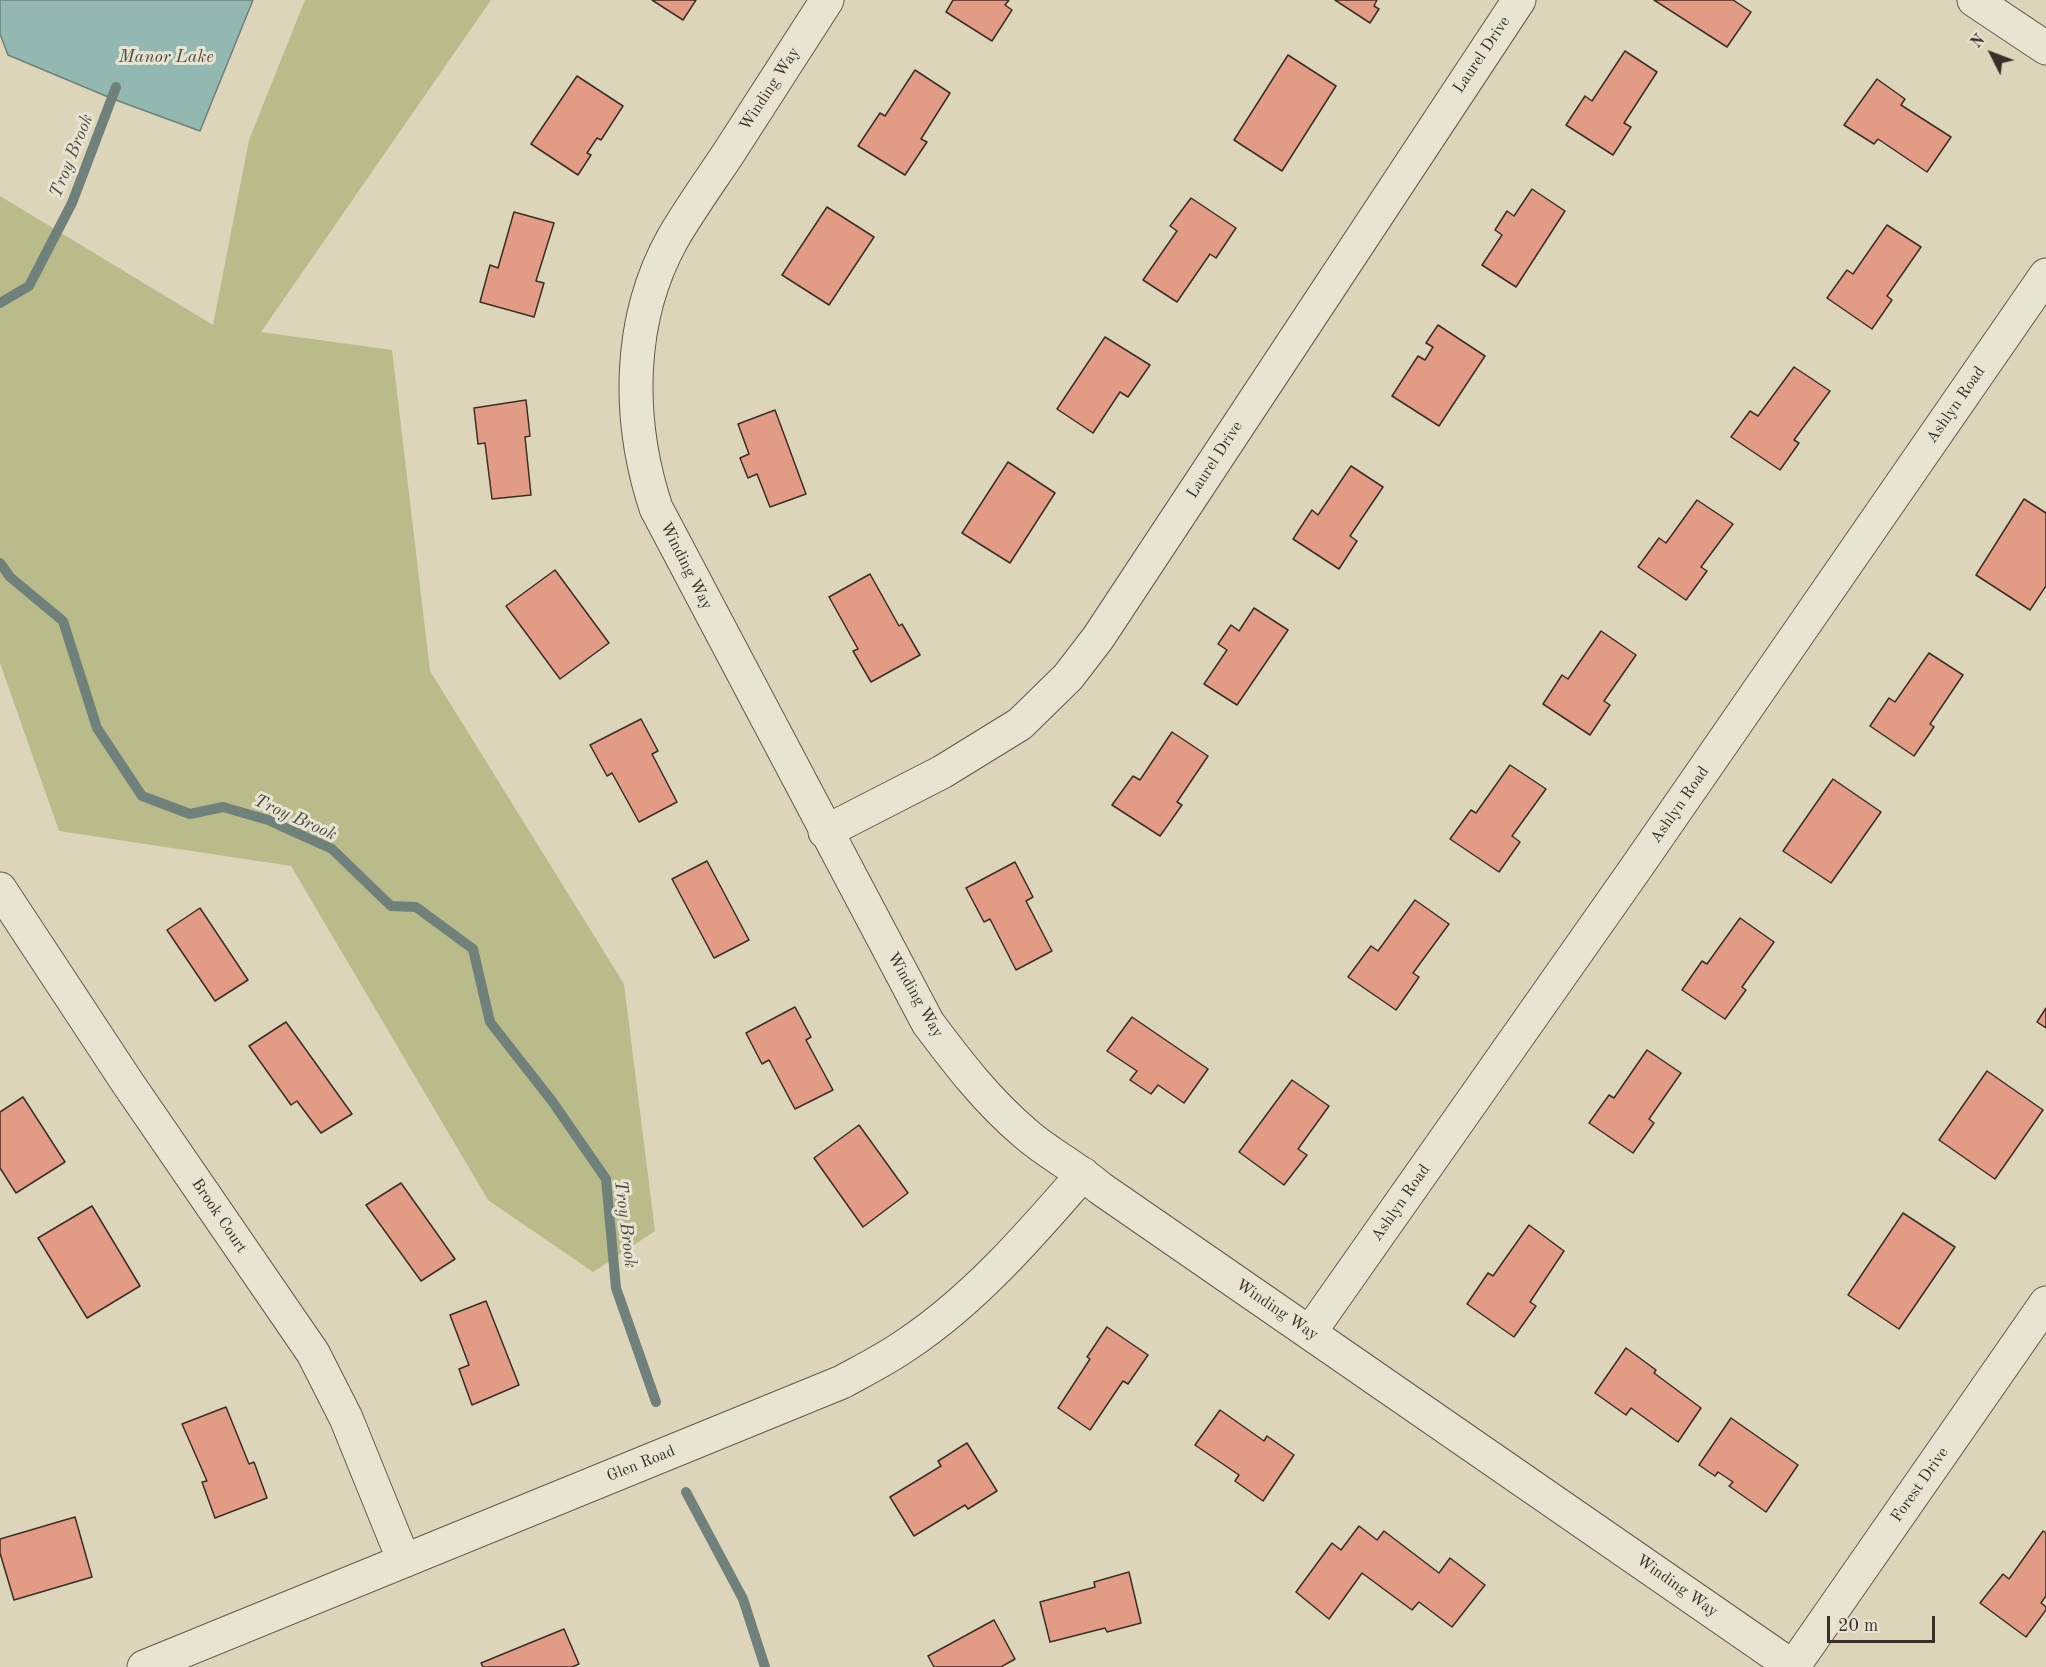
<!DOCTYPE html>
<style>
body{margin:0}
#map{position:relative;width:2046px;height:1667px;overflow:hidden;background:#dcd5b9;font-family:"Old Standard TT",serif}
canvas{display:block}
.north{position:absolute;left:1962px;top:24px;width:60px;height:60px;-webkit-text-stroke:4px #e8e4d2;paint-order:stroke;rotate:312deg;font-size:16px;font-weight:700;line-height:24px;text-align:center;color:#3b2e28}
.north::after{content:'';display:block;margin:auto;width:21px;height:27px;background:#3b2e28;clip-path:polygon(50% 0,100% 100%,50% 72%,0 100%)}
.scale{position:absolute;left:1827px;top:1616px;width:108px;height:27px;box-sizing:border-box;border:3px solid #3b2e28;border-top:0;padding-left:8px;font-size:18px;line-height:21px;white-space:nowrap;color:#3b2e28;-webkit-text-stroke:4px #e8e4d2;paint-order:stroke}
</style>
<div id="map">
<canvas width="2046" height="1667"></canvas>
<div class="north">N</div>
<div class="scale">20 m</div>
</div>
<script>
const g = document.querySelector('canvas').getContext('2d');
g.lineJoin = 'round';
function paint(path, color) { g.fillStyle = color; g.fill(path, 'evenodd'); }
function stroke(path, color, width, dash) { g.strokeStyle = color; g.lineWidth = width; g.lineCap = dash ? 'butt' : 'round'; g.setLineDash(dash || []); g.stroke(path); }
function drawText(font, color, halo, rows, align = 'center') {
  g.font = font + ' "Old Standard TT",serif'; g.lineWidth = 6; g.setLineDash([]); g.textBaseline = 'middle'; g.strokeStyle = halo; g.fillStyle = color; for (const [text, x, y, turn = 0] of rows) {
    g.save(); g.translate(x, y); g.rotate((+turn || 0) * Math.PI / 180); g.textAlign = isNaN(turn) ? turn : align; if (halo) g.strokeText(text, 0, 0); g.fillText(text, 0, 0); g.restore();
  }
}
paint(new Path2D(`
 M305,0h186l-230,332 131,18 38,321 194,313 31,247 -62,41 -105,-72 -197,-334 -232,-35 -59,-168v-467l213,129 36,-185z`), '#b9bb8a');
const water = new Path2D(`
 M0,0h253l-53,131 -87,-32 -105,-44 -8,-21z`);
paint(water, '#92b8b1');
stroke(water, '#6f817a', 1.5);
stroke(new Path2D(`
 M0,303l29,-17 43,-83 44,-116
 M0,563l10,14 53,44 34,107 45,68 48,18 33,-7 45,13 64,29 59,57 25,1 57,42 17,73 62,79 54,78 10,109 40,114
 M686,1492l57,107 22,68`), '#6f817a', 10);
const building = new Path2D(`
 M652,0h44l-13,20z
 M953,0h56l-4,5 7,5 -20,31 -46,-29z
 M1335,0h42l-3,6 5,3 -9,14z
 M1654,0h79l18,12 -24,35z
 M1625,51l32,21 -33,51 7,4 -18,28 -47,-30 19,-29 7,5z
 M1288,55l48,31 -54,85 -48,-31z
 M915,70l35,23 -29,46 6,3 -22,33 -47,-29 22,-33 5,3z
 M577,76l46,30 -22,34 -4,-2 -10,15 4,2 -13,20 -47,-31z
 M1877,79l28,20 -4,6 50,32 -24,35 -49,-33 -4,5 -30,-19z
 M1532,189l33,22 -49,76 -34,-22 20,-30 -7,-5 12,-19 7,5z
 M1191,198l45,30 -20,30 -6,-4 -33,48 -34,-22 34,-49 -7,-5z
 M827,207l47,30 -45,68 -47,-30z
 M514,212l40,11 -18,58 8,2 -10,34 -54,-15 10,-37 8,3z
 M1887,225l34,22 -34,49 5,4 -20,29 -45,-31 20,-28 6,4z
 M1438,325l47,31 -46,70 -47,-30 26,-40 7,4 8,-13 -7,-4z
 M1105,337l45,28 -22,32 -8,-5 -27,41 -36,-24z
 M1794,367l36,24 -36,49 5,3 -19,27 -49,-33 19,-26 8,5z
 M526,400l4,36 -5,1 6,58 -39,4 -7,-56 -7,1 -4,-36z
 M775,410l31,84 -36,13 -13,-33 -9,4 -8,-20 9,-4 -11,-30z
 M1008,462l47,31 -45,70 -48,-30z
 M1351,466l32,21 -33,49 7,5 -18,28 -46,-30 19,-29 6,5z
 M2024,499l22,14v73l-16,24 -54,-35z
 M1697,500l36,24 -32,43 6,4 -21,29 -48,-33 21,-29 7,5z
 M555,570l54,73 -49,36 -54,-73z
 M870,574l29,52 3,-2 18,31 -49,27 -18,-31 5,-2 -29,-52z
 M1254,608l34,22 -51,75 -33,-21 23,-34 -9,-6 13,-19 8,6z
 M1601,631l35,24 -32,46 6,4 -20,30 -47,-31 19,-29 6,4z
 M1929,653l34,22 -33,49 4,3 -20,29 -44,-30 19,-28 6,4z
 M641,719l17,32 -6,3 25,48 -38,20 -27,-49 -5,3 -17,-31z
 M1172,732l36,24 -31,46 5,3 -22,31 -48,-31 21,-29 7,4z
 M1510,765l36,24 -34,47 8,6 -21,30 -49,-33 21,-29 5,3z
 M1833,779l48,33 -50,71 -48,-32z
 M707,861l42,79 -35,18 -42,-79z
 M1015,862l18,35 -7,4 26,50 -36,19 -26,-51 -6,3 -18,-34z
 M1415,900l34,24 -36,49 6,4 -23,33 -48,-33 23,-31 7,5z
 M200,908l48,72 -33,21 -48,-71z
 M1740,918l34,24 -32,45 4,3 -21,29 -43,-29 20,-29 5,3z
 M795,1007l16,30 -5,3 27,50 -38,19 -26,-49 -7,4 -16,-31z
 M2046,1008v20l-9,-6z
 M1132,1017l76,52 -24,34 -26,-18 -7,9 -21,-14 7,-9 -30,-20z
 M286,1022l66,92 -31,19 -24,-32 -6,4 -42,-59z
 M1647,1050l34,23 -32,46 5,4 -21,30 -44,-30 20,-28 5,3z
 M1987,1071l56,39 -48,69 -56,-39z
 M1292,1080l37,26 -31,43 9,6 -23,30 -45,-33z
 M23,1097l42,65 -49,31 -16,-25v-56z
 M859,1125l49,68 -45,34 -49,-69z
 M401,1183l54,76 -34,22 -55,-76z
 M92,1206l48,80 -53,32 -49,-80z
 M1903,1213l52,34 -56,82 -51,-34z
 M1529,1225l35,26 -34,51 6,4 -22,31 -47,-33 21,-31 5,3z
 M486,1301l33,84 -47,20 -13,-36 10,-4 -19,-50z
 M1107,1327l41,28 -20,29 -5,-3 -33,49 -32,-22 32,-49 -3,-2z
 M1626,1348l30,22 -2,3 47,35 -23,34 -47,-34 -5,7 -31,-22z
 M226,1407l23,57 5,-2 13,36 -52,20 -13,-36 5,-1 -25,-57z
 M1220,1410l44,31 3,-5 27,19 -31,46 -28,-20 4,-6 -44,-30z
 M1731,1418l67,47 -32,47 -37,-26 4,-4 -15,-10 -3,4 -16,-11z
 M967,1443l30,48 -29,18 -3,-4 -51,31 -24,-39 51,-31 -3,-5z
 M75,1517l17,60 -78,23 -14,-47v-14z
 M1359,1526l18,14 7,-9 55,42 11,-15 35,27 -33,42 -33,-25 -7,8 -50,-37 -33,46 -33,-27 36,-49 9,7z
 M2043,1531l3,2v63l-5,7 5,4v3l-20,27 -46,-34 23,-29 6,5z
 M1129,1572l12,51 -34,9 -2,-4 -55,14 -10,-40 55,-15 -1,-5z
 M994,1620l21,39 -14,8h-67l-6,-11z
 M564,1629l15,35 -7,3h-89l-2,-4z`);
paint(building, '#e29b85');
stroke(building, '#3b2e28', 1.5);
const minor = new Path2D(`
 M827,0c-33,51 -66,102 -99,154 -18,27 -38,55 -55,84 -46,82 -46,182 -17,270l272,515c30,40 59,78 98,111 23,20 51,34 74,54l693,479
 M1974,0l72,48
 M825,832l117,-60 78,-48 48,-47 30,-39 421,-638
 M0,889l127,193 186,271 33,65 58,143
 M1310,1332l326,-464 410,-593
 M144,1667l698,-285c22,-12 44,-23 64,-37 68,-45 124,-110 177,-171
 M1793,1667l253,-364`);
stroke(minor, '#63584c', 35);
stroke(minor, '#e8e4d2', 33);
drawText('16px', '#3b2e28', '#e8e4d2', [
 ["Laurel Drive",1482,55,-56],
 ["Winding Way",770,89,-57],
 ["Ashlyn Road",1956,405,-55],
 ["Laurel Drive",1215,460,-57],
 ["Winding Way",686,566,63],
 ["Ashlyn Road",1680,805,-55],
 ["Winding Way",915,995,60],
 ["Ashlyn Road",1401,1203,-55],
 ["Brook Court",219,1216,56],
 ["Winding Way",1277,1310,34],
 ["Glen Road",641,1464,-22],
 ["Forest Drive",1920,1485,-55],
 ["Winding Way",1677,1586,35]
]);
drawText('italic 18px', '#4c4a43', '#e8e4d2', [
 ["Manor Lake",166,57],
 ["Troy Brook",72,156,-68],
 ["Troy Brook",295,818,24],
 ["Troy Brook",625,1224,83]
]);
</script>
